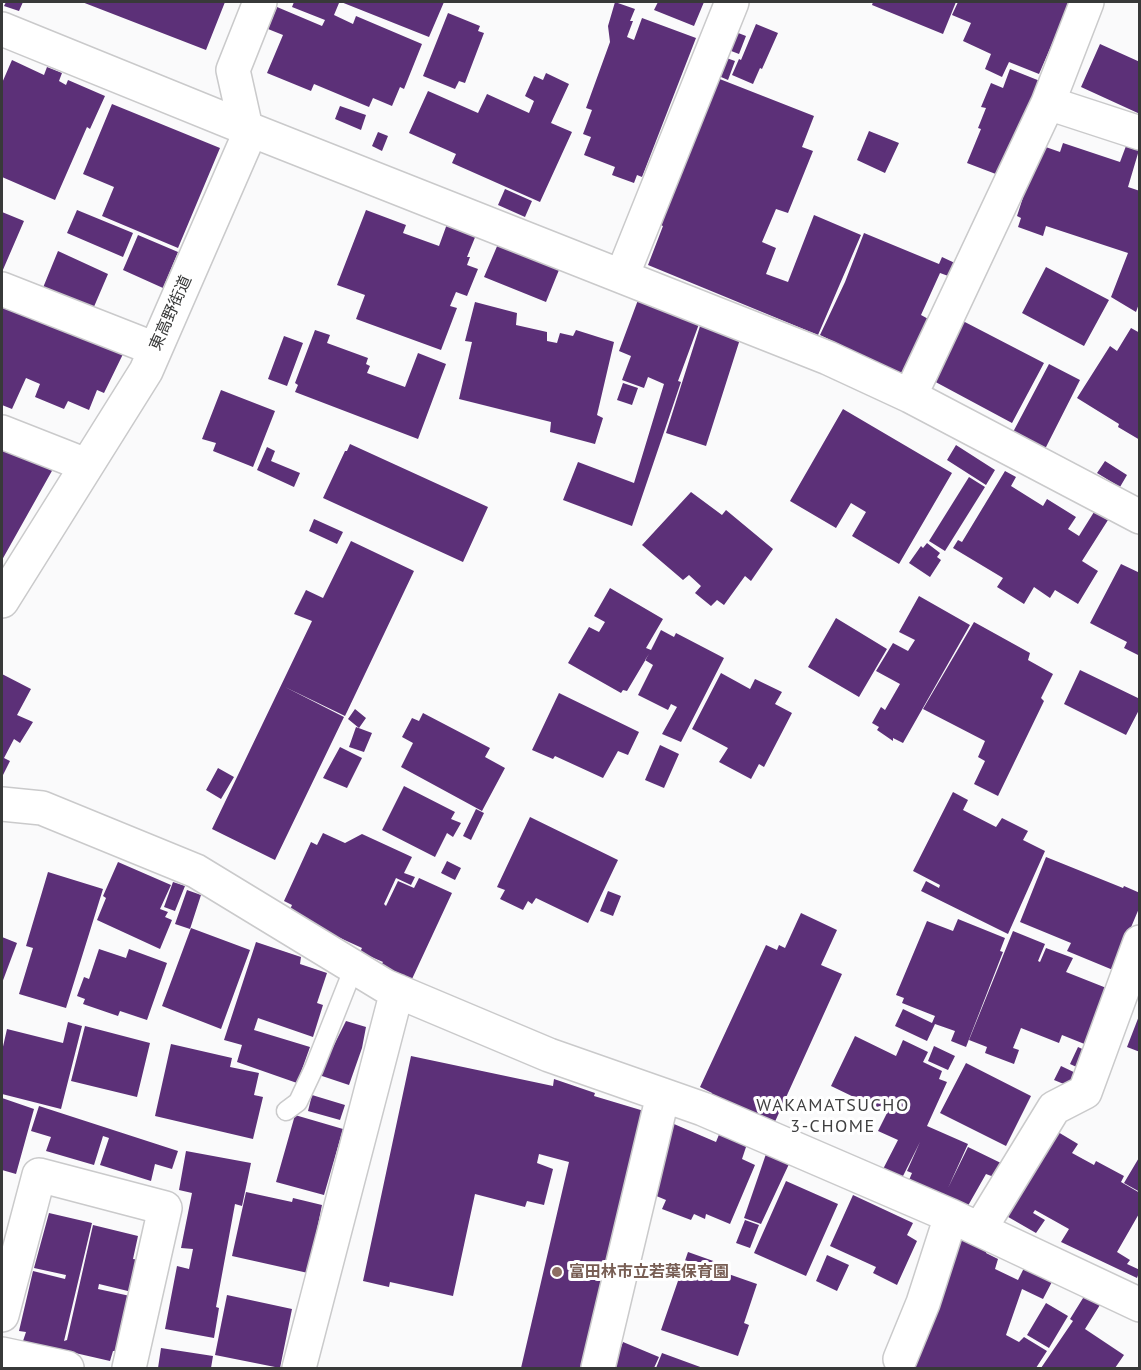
<!DOCTYPE html>
<meta charset="utf-8">
<style>
body{margin:0}
#map{position:relative;width:1141px;height:1370px;overflow:hidden;background:#fafafb;font-family:"PT Sans",sans-serif}
canvas{display:block}
.frame{position:absolute;inset:0;border:3px solid #383939;pointer-events:none}
</style>
<div id="map">
<canvas width="1141" height="1370"></canvas>
<div class="frame"></div>
</div>
<script>
const g = document.querySelector('canvas').getContext('2d');
g.lineJoin = 'round';
function paint(path, color) { g.fillStyle = color; g.fill(path, 'evenodd'); }
function stroke(path, color, width, dash) { g.strokeStyle = color; g.lineWidth = width; g.lineCap = dash ? 'butt' : 'round'; g.setLineDash(dash || []); g.stroke(path); }
function drawText(font, color, halo, rows, align = 'center') {
  g.font = font + ' "PT Sans","Noto Sans JP",sans-serif'; g.lineWidth = 6; g.setLineDash([]); g.textBaseline = 'middle'; g.strokeStyle = halo; g.fillStyle = color; for (const [text, x, y, turn = 0] of rows) {
    g.save(); g.translate(x, y); g.rotate((+turn || 0) * Math.PI / 180); g.textAlign = isNaN(turn) ? turn : align; if (halo) g.strokeText(text, 0, 0); g.fillText(text, 0, 0); g.restore();
  }
}
paint(new Path2D(`
 M6,2h17l-4,9 -15,-5z
 M82,2h143l-19,48z
 M294,2h41l4,1 -5,12 19,9 3,-8 66,28 -18,45 -4,-2 -8,19 -19,-8 -4,9 -55,-23 -3,7 -44,-18 16,-38 -15,-6 9,-22 45,19 3,-6 -33,-13z
 M341,2h103l-15,35z
 M615,2l20,7 -5,12h3l-6,16 7,3 8,-22 54,20 -54,139 -5,-2 -3,8 -22,-8 3,-8 -31,-12 7,-18 -8,-3 9,-24 -6,-2 24,-66 -2,-16z
 M658,2h46l-10,24 -40,-16z
 M873,2h83l-13,32 -71,-29z
 M958,2h112l-31,72 -30,-12 -7,15 -17,-8 6,-15 -28,-13 8,-18 -19,-8z
 M448,13l32,13 -2,5 6,2 -19,50 -6,-2 -4,8 -32,-13z
 M756,24l22,9 -16,36 -2,-1 -7,16 -21,-9 7,-16 2,1z
 M733,31l13,5 -7,18 -13,-5z
 M1100,44l40,18v52l-59,-27z
 M721,56l14,5 -7,19 -14,-6z
 M12,60l32,15 3,-8 15,6 -3,8 7,4 2,-5 37,16 -15,33 -3,-2 -32,73 -53,-23v-94z
 M1010,69l30,12 -39,95 -34,-13 14,-34 -3,-1 8,-20 -5,-1 10,-24 12,5z
 M546,73l23,11 -18,39 21,9 -32,70 -88,-39 4,-9 -47,-21 19,-42 50,22 9,-19 42,19 5,-12 -9,-5 9,-20 9,4z
 M712,76l102,40 -12,31 11,4 -25,62 -12,-4 -14,33 14,6 -10,26 22,8 26,-67 47,20 -43,100 -170,-70 15,-39 -9,-4z
 M112,104l108,44 -42,100 -76,-32 12,-29 -31,-13z
 M340,106l26,9 -5,15 -26,-11z
 M869,131l30,12 -14,30 -28,-13z
 M378,132l10,4 -6,15 -10,-5z
 M1063,143l57,19 6,-16 13,4 -11,37 12,4v110l-4,11 -25,-15 17,-44 -82,-27 -3,10 -25,-9 3,-9 -4,-2 23,-71 20,7z
 M505,189l27,12 -7,16 -27,-12z
 M77,210l56,23 -10,24 -56,-24z
 M366,210l40,15 -3,8 36,13 8,-22 29,11 -9,22h3l-3,8 11,4 -11,27 -11,-4 -6,14 7,2 -16,42 -85,-31 9,-24 -28,-10z
 M2,212l22,9 -22,51z
 M864,233l75,31 3,-7 15,7 -6,13 -11,-4 -19,42 11,6 -26,55 -86,-41 25,-53z
 M138,235l40,17 -15,36 -40,-18z
 M498,244l63,21 -15,37 -62,-25z
 M58,251l50,23 -18,42 -50,-21z
 M1046,267l63,33 -25,46 -62,-33z
 M638,300l61,24 -21,57 3,1 -49,144 -69,-26 15,-38 56,21 30,-99 -16,-7 -4,11 -22,-8 9,-24 -12,-5z
 M475,302l42,11 -1,12 31,7v9l10,2 3,-10 13,3 3,-6 38,12 -17,73 6,3 -8,26 -45,-12 1,-10 -92,-23 13,-57 -7,-1z
 M3,303l121,49 -20,41 -7,-3 -8,20 -21,-9 -4,8 -29,-12 5,-13 -14,-6 -14,31 -10,-4v-97z
 M961,320l83,43 -32,60 -82,-44z
 M701,323l40,13 -35,110 -40,-13z
 M1131,328l9,5v107l-22,-13 1,-3 -42,-26 33,-52 7,5z
 M315,330l15,5 -3,8 41,15 -2,6 4,2 -3,7 38,14 13,-34 28,11 -28,75 -123,-47 3,-7 -3,-2z
 M284,336l19,7 -16,43 -19,-7z
 M1049,364l31,16 -37,73 -31,-19z
 M623,383l15,5 -6,17 -15,-5z
 M221,390l54,21 -22,56 -40,-16 3,-8 -14,-4z
 M843,409l109,64 -53,91 -47,-28 14,-24 -15,-9 -15,25 -46,-27z
 M2,433l51,36 -51,91z
 M350,444l138,63 -25,55 -140,-64 22,-47h2z
 M956,445l39,25 -9,15 -39,-25z
 M267,447l8,4 -4,10 29,12 -6,14 -37,-17z
 M1105,461l22,14 -7,12 -23,-14z
 M1005,471l11,6 -5,9 32,20 4,-7 29,18 -8,12 11,7 15,-24 14,8 -26,41 16,10 -20,33 -23,-14 -5,8 -16,-11 -10,17 -27,-17 6,-9 -50,-30 5,-8 4,2z
 M969,477l16,10 -40,64 -16,-10z
 M691,492l31,23 4,-5 47,39 -22,32 -6,-5 -21,29 -7,-5 -6,6 -16,-13 6,-7 -12,-11 -6,5 -41,-35z
 M314,519l29,13 -6,12 -28,-13z
 M351,541l63,30 -69,145 -60,-29 59,30 -69,143 -63,-31 100,-208 -18,-7 12,-24 17,8z
 M927,543l13,10 -3,4 4,3 -11,17 -21,-14 12,-17 2,2z
 M1121,564l19,9v83l-16,-8 3,-6 -37,-19z
 M610,588l53,31 -17,29 5,2 10,-20 13,7 2,-4 48,25 -43,84 -19,-8 15,-27 -6,-3 -3,6 -30,-15 15,-30 -8,-5 4,-6 -22,37 -4,-1 -2,3 -53,-30 21,-36 10,5 6,-10 -11,-6z
 M919,596l51,29 -67,118 -10,-5v3l-16,-11 2,-3 -7,-4 9,-16 4,3 15,-26 -24,-13 17,-28 15,8 7,-11 -16,-8z
 M836,618l51,31 -28,48 -51,-30z
 M974,622l56,31 -2,7 25,14 -12,24 3,3 -46,95 -24,-12 11,-23 -7,-4 7,-16 -62,-32z
 M1080,670l60,29v9l-14,27 -62,-31z
 M721,673l29,16 5,-10 27,13 -7,12 17,9 -28,54 -5,-3 -8,15 -32,-17 9,-14 -36,-19z
 M2,674l29,15 -14,26 16,7 -13,21 -6,-4 -10,19 6,3 -8,16z
 M559,693l80,39 -11,23 -10,-4 -15,27 -48,-22 -2,3 -21,-9z
 M355,709l11,9 -7,10 -11,-9z
 M423,713l67,35 -5,9 20,11 -23,43 -81,-44 12,-24 -11,-6 10,-19 7,3z
 M356,727l16,6 -8,19 -15,-5z
 M660,745l19,9 -15,34 -19,-8z
 M340,747l22,11 -15,30 -24,-10z
 M218,768l16,9 -13,22 -15,-9z
 M404,786l51,26 -4,7 10,4 -8,14 -6,-4 -12,24 -53,-27z
 M953,792l15,8 -5,10 33,17 6,-9 26,13 -5,9 22,11 -37,83 -87,-43 5,-10 13,7 1,-3 -27,-14z
 M476,809l8,4 -13,27 -8,-4z
 M530,817l88,43 -30,63 -52,-25 -4,6 -4,-3 -5,9 -23,-11 5,-9 -8,-3z
 M323,833l22,10 17,-9 50,23 -8,16 11,4 -4,8 -15,-7 -12,26 2,2 12,-25 16,7 5,-10 33,15 -40,86 -31,-14 2,-3 -23,-10 2,-4 -74,-34 4,-9 -8,-4 27,-59 6,3z
 M1046,857l77,31 1,-2 16,7v13l-27,64 -46,-19 4,-8 -51,-21z
 M447,861l14,7 -6,12 -14,-7z
 M118,862l53,23 -11,24 8,3 -3,5 7,3 -12,29 -63,-29 9,-22 -3,-2z
 M48,872l55,17 -37,119 -47,-14 14,-46 -7,-2z
 M173,882l12,4 -10,25 -11,-4z
 M187,890l14,5 -11,34 -15,-5z
 M608,891l13,5 -8,20 -13,-5z
 M801,913l36,17 -16,35 21,9 -69,152 -63,-28 2,-5 -12,-6 66,-142 11,5 2,-5 6,3z
 M958,919l47,19 -5,13 3,1 -37,95 -15,-6 4,-10 -20,-7 -8,17 -32,-15 8,-17 29,14 3,-7 -33,-13 2,-5 -8,-3 31,-74 26,10z
 M191,928l59,22 -29,79 -59,-23z
 M1013,931l32,13 -7,17 2,1 6,-14 27,10 -7,14 48,19 -22,56 -30,-12 -3,8 -38,-15 -8,20 6,2 -5,14 -29,-11 2,-6 -18,-7z
 M2,937l15,6 -15,40z
 M256,942l45,15 -1,7 27,9 -10,30 6,2 -10,32 -55,-19 -4,12 56,17 -13,36 -60,-21 5,-17 -18,-5z
 M99,949l27,9 3,-9 38,14 -20,57 -27,-9 -2,5 -35,-12 2,-5 -8,-3 7,-19 5,2z
 M1139,1016h1v36l-13,-5z
 M346,1021l20,6 -4,21 -13,37 -30,-10z
 M68,1022l14,4 -21,83 -59,-15v-43l5,-22 56,14z
 M85,1026l65,17 -13,54 -66,-16z
 M855,1036l41,20 7,-16 25,12 -5,10 19,9 -3,8 8,3 -20,44 41,18 -20,44 20,-41 37,18 -11,12 -8,-3 -21,37 -59,-24 6,-14 -5,-2 13,-29 -20,40 -19,-9 17,-33 -20,-9 9,-18 -56,-27z
 M171,1044l61,14 -2,9 29,6 -5,22 9,2 -10,42 -98,-23z
 M934,1046l21,10 -7,14 -20,-9z
 M1078,1047l13,6 -8,17 -13,-6z
 M411,1056l142,30 1,-7 41,14 -1,3 50,15 -54,257h-69l48,-206 -30,-8 -2,9 16,6 -9,36 -17,-4 -2,6 -50,-13 -22,102 -63,-14 -1,5 -26,-6z
 M966,1063l65,33 -25,50 -66,-33z
 M1061,1066l21,10 -6,13 -22,-9z
 M312,1095l33,10 -5,15 -32,-9z
 M2,1098l32,11 -18,65 -14,-4z
 M39,1106l139,45 -6,18 -17,-5 -4,17 -51,-16 9,-27 -6,-2 -9,29 -48,-14 5,-14 -20,-6z
 M295,1115l48,14 -19,66 -48,-13z
 M674,1124l42,18 4,-10 27,12 -5,15 13,6 -25,59 -24,-10 -1,5 -11,-5 -3,6 -29,-11 4,-9 -12,-5 7,-20 -4,-1 6,-21z
 M1058,1132l20,12 -6,9 22,12 2,-4 28,15 -3,6 19,11v19l-23,40 13,8 -3,4 13,6 -3,8 -76,-36 8,-13 -34,-19 -2,3 12,7 -9,13 -33,-19z
 M186,1151l65,12 -9,43 -7,-2 -19,103 3,1 -5,30 -49,-9 12,-63 12,3 4,-20 -12,-1 11,-55 -13,-3z
 M766,1154l23,10 -28,60 -17,-6z
 M1140,1156v36l-16,-9z
 M786,1181l52,23 -32,72 -52,-23z
 M246,1192l46,10 1,-4 29,7 -14,68 -76,-17z
 M853,1195l60,28 -6,12 10,6 -20,44 -24,-12 3,-6 -46,-21z
 M49,1213l43,10 -28,118 3,-1 26,-115 45,11 -5,23 7,1 -8,32 -33,-8 -1,5 32,7 -13,55h-4l-3,10 -87,-20 3,-9 -7,-1 14,-60 32,8 1,-4 -32,-7z
 M745,1220l14,5 -9,23 -14,-5z
 M955,1236l32,11 -1,6 12,6 -3,10 23,11 9,-18 28,14 -12,23 -21,-10 -16,46 13,7 5,-5 23,14 -11,17h-125z
 M688,1252l31,11 -2,7 40,14 -13,39 5,2 -11,31 -77,-26z
 M827,1255l22,10 -12,26 -21,-10z
 M1088,1290l15,10 -18,29 39,26 -9,13h-74l32,-47 -3,-2z
 M227,1295l65,14 -12,59 -65,-13z
 M1046,1303l22,13 -19,32 -22,-13z
 M623,1342l36,15 -5,11h-41z
 M161,1348l52,8 -2,12h-53z
 M662,1353l41,15h-47z`), '#5c3078');
const service = new Path2D(`
 M286,1111l12,-9 16,-34 40,-101`);
const minor = new Path2D(`
 M2,29l244,99 582,230 82,38 230,121
 M1048,103l92,30
 M622,276l110,-274
 M2,289l153,60
 M910,396l138,-293 39,-101
 M2,432l84,33
 M2,601l144,-230 102,-234 -15,-67 27,-68
 M2,804l40,4 154,63 189,115 164,69 154,54 248,107 189,89
 M980,1229l74,-121 31,-16 55,-150
 M2,1315l37,-140 126,33 -36,160
 M2,1354l65,14
 M900,1359l23,-56 28,-87
 M299,1368l98,-377
 M598,1368l65,-273`);
stroke(service, '#cacacb', 21);
stroke(minor, '#cacacb', 36);
stroke(service, '#fff', 18);
stroke(minor, '#fff', 33);
for (const [x, y, r, color] of [
 [557,1272,6,"#8d6e63"]
]) { const dot = new Path2D(); dot.arc(x, y, r, 0, 2 * Math.PI); g.fillStyle = color; g.fill(dot); stroke(dot, '#fff', 2); }
drawText('16px', '#383939', '#fff', [
 ["東高野街道",171,313,-66]
]);
drawText('bold 16px', '#785e54', '#fff', [
 ["富田林市立若葉保育園",569,1272]
], 'left');
g.letterSpacing = '1.5px';
drawText('18px', '#3f3f40', '#fff', [
 ["WAKAMATSUCHO",833,1106],
 ["3-CHOME",833,1127]
]);
g.letterSpacing = '0px';
</script>
